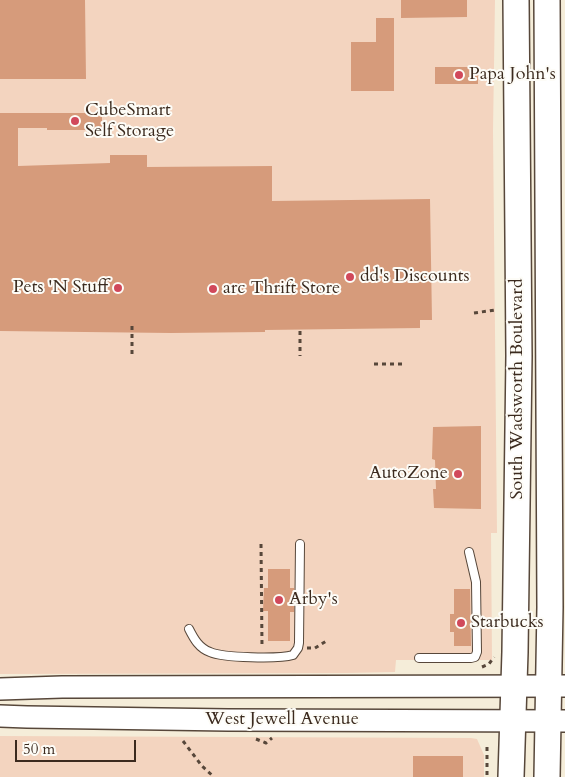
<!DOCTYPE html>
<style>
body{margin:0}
#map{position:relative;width:565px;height:777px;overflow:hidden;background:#f5edd9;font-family:Cardo,serif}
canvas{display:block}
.scale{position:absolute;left:15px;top:740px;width:121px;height:22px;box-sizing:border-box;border:2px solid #3b2a1e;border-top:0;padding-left:6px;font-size:15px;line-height:18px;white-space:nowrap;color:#3b2a1e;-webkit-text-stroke:4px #fdfcf7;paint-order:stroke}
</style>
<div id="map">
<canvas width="565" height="777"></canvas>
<div class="scale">50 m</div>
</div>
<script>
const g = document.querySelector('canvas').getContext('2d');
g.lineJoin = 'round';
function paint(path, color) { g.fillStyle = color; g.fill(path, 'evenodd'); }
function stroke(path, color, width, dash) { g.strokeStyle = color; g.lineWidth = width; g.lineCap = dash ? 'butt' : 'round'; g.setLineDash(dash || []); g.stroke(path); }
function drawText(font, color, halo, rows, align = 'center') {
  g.font = font + ' Cardo,serif'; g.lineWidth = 4; g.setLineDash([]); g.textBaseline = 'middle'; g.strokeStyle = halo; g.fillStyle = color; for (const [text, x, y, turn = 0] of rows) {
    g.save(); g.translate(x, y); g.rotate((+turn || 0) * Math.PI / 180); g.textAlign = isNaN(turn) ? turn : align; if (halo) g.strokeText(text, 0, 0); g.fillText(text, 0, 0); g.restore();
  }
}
paint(new Path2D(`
 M0,0h495l-2,131 4,402h-6l1,127h-96l-1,12 -48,1 -347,1z
 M0,736l471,2 6,1 7,16v22h-484z`), '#f3d4bf');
paint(new Path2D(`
 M0,0h85l1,79h-86z
 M401,0h66v17l-66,1z
 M376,18h18v73h-43v-49h25z
 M435,67h43v17h-43z
 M0,113h102v17h-55v-2h-29v38l92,-3v-8h37v12l125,-1v35l158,-2 2,121h-12v8l-155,2v2l-94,1 -171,-2z
 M481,426v83l-47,-1 -1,-19h3l-1,-29 -3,-1 1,-32z
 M268,569h22v19h4v24h-4v29h-22v-30h-5l1,-23h4z
 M454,589h16l1,57h-17v-14h-4v-18h4z
 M413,756h50v21h-50z`), '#d69b7b');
const lane = new Path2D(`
 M189,629c5,10 10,19 21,23 13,6 69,7 83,3l5,-7 1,-5 1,-99
 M419,658h52l4,-1 2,-5 -1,-70 -7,-30`);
const secondary = new Path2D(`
 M0,689l62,-2 503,-1
 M0,716l27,1 201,3 337,1`);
const primary = new Path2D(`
 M547,0l3,607 -3,170
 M511,777l4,-125 4,-296 -3,-356`);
stroke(lane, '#57473a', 10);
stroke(secondary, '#57473a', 24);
stroke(primary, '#57473a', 28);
stroke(new Path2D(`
 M474,313l21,-3
 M132,326v31
 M300,331v25
 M374,364h31
 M261,544l1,102h2
 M307,648h8l13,-8
 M482,667l7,-3 5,-7
 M256,739l10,4 6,-5
 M183,741l19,25 12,11
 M487,747v30`), '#57473a', 3, [4, 4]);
stroke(lane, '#fff', 8);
stroke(secondary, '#fff', 21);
stroke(primary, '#fff', 25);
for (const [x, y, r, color] of [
 [459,75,5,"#d1495b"],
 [75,121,5,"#d1495b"],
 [350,277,5,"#d1495b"],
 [118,288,5,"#d1495b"],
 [213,289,5,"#d1495b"],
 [458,474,5,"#d1495b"],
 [279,600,5,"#d1495b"],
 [461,623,5,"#d1495b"]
]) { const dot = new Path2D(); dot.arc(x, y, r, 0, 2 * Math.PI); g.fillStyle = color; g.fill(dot); stroke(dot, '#fdfcf7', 2); }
drawText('18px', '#3b2a1e', '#fdfcf7', [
 ["Papa John's",469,75],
 ["CubeSmart",85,111],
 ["Self Storage",85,132],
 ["dd's Discounts",360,277],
 ["Pets 'N Stuff",108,288,"right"],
 ["arc Thrift Store",223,289],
 ["AutoZone",448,474,"right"],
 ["Arby's",289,600],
 ["Starbucks",471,623]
], 'left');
drawText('18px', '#3b2a1e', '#fdfcf7', [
 ["South Wadsworth Boulevard",518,389,-90],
 ["West Jewell Avenue",282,720]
]);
</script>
